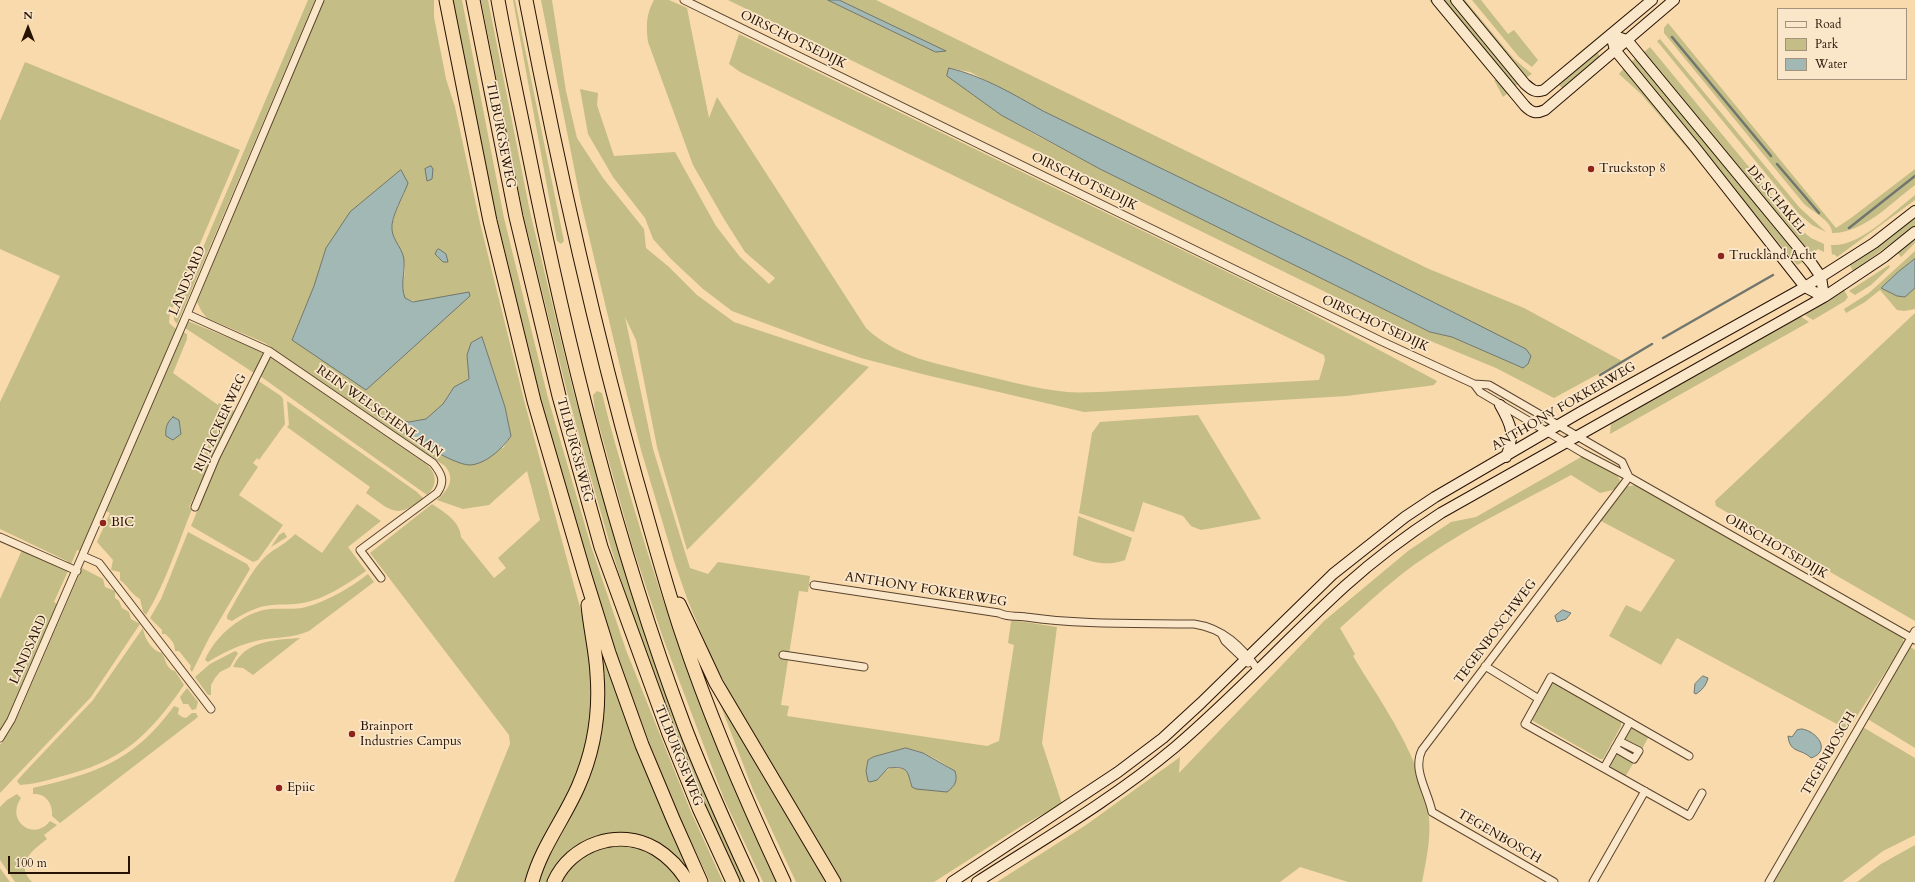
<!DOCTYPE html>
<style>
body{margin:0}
#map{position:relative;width:1915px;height:882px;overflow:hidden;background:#f8daad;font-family:Cardo,serif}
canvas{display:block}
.legend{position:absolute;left:1777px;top:8px;width:130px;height:72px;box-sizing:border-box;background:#fae7ca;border:1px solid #a6927b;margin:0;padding:5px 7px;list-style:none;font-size:12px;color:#271204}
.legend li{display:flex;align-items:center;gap:8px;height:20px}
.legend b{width:20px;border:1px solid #a6927b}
.north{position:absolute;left:8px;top:8px;width:40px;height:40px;-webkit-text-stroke:3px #fae7ca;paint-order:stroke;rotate:0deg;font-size:11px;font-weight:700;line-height:16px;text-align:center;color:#271204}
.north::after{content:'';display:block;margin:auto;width:14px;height:18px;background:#271204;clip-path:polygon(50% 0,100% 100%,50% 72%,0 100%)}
.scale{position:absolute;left:8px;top:856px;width:122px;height:18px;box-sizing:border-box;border:2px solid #271204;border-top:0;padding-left:5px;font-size:12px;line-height:14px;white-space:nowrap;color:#271204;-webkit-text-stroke:3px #fae7ca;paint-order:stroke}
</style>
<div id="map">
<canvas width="1915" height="882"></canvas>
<ul class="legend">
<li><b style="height:5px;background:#fae7ca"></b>Road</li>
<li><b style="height:11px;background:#c4bd85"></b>Park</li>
<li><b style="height:11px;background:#a2b8b5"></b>Water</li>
</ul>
<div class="north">N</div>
<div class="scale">100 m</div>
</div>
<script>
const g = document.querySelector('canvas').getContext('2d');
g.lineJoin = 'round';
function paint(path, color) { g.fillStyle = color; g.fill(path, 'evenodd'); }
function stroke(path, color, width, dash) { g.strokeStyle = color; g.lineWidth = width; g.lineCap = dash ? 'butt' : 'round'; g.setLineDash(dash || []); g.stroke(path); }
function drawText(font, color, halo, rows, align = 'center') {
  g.font = font + ' Cardo,serif'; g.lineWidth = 3.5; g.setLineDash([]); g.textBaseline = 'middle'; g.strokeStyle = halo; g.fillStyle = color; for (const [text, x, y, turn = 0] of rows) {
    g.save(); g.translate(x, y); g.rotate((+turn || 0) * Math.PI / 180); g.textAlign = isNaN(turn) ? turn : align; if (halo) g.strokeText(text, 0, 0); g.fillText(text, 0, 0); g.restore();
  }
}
paint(new Path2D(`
 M308,0h7l-138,324 -3,-4v-4z
 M324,0h110v17l12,62 9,28 25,116 45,181 63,233 7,53 -9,69 -58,123h-74l56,-138 -1,-9 -139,-182 62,-49c12,8 28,17 29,33l33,41 12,-10 -8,-10 42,-38 -13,-49 -38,34 -26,4 -26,-9c11,-10 19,-21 8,-34l-180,-123 -58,-25 -5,-6 -5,-10zM406,189c-4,10 -15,30 -14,41 1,12 14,23 13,41 -1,12 -5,12 0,27 15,8 29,-1 45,-2l-158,43 22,-53 12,-38zM482,337l23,70 6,29 -8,12 -103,-28 9,2 17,-3 17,-15 11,-17 15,-8 -2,-24 4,-12z
 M453,0h9l42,218 44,180 43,148 35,104 65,162 32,70h-13l-31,-66 -30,-74 -34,-91 -33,-105 -41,-147 -44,-180z
 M481,0h7l42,212 43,178 44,156 32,97 97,239h-6l-35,-75 -31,-75 -32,-87 -32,-100 -43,-153 -44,-178z
 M513,0h2l49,241 -3,3 -4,-3z
 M541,0h11l14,91 11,47 26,40 41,51 2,19 23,19 28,28 37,27 135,45 -182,183 -30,-103 -21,-107 -11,-23 28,132 37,119 18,6 10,-12 92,14 -2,16 -9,-1 -18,114 8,1 -2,10 200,30 12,-5 15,-96 -6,-2 3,-21 1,-2 45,7 -15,116 20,61 -39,21 -89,57h-96l-102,-177 -26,-51 -22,-53 -13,-37 -34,-114 -18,-71 -42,-176zM906,748c18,3 34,13 49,23l1,8 -45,6 -1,-10 -6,-6 -13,-1 -7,4 -18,-1 2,-11 5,-3z
 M654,0h15l18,8 22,110 8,-21 149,231c30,29 69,35 108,45 30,7 61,16 93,19 11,1 22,0 33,0l219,-12 6,-20 -1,-5 -584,-283 -11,-8 10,-30 560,273 138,74 -3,4 -6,1 -82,10 -262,16 -158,-37 -65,-17 -43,-15 -86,-32 -29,-22 -32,-30 -18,-20 -8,-21 -32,-41 -25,-43 -8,-45 18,4 -1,12 17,51 61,-4 41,74 24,31 29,27 6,-6 -30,-26 -21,-33 -31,-54 -45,-123c-2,-16 -2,-28 6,-42z
 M728,0h100l108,52 9,-1 -106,-51h37l553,269 95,39 98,53 -68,37 -58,-30 -97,-40zM949,68l21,4 73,39 303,147 63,33 114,77 -71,-31 -22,-5 -330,-163 -66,-35 -33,-19 -35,-25z
 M1429,0h2l56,68v2z
 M1442,0h10l68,83 -6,4z
 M1463,0h2l49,59 18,15 -5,3z
 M1472,0h9l27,34 6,-4 24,30 -6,7 -13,-10z
 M1632,9h3l-60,49 1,-3z
 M1668,23l168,205 15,-10 64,-49v16c-24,18 -51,48 -83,48 1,-11 -19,-21 -28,-29l-140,-171v-5z
 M1660,39l139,168 27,25 -14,-7 -13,-11 -142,-173z
 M1650,47l151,183 10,8 13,6v8l-6,-3 -6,5 -20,-21 -149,-180z
 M1597,52l4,6 -38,31 -5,-5z
 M1636,58l167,204 -6,3 -165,-200 -1,-3z
 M25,62l215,88 -70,164 -1,9 7,6 -96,222 -3,-1 -7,17 -4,-2 1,-4 -67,-32v-127l60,-126 -60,-27v-128z
 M1624,68l73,88 13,19 -69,-81 -22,-20z
 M1494,80h3l11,13 -5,4z
 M1915,195v5l-78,57 -3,-3 -2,1 -1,-10c29,2 61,-32 84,-50z
 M1915,218v8l-62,45 -3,-6z
 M1915,239v4l-14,14 -3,-4z
 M1915,251v8l-17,13 -17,16 16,8 8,1 10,-9v21l-11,2 -7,-1 -17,-20 -15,12 -19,11 -2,-4 25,-16z
 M1889,265l1,2 -19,18 -16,10 -6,-4z
 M1844,290l4,7 -3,4 -32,19 -8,-5z
 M1915,313v308l-199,-115 -1,-5z
 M1800,316l9,6 -199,112 1,-11z
 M188,321l77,32 -11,20 -69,-45z
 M183,332l4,2v5l-14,34 45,32 1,-2 16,9 -46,95 3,2c-14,35 -26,73 -46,106l-3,-3 -3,-13c-9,-5 -12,-13 -20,-19v-8l-9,-2 2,-10 -16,-18 13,-29 -4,-2zM173,417l6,3 2,14 -13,-11z
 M270,357l156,107c11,9 12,21 1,31l-167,-119z
 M257,380l24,16 2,3 2,25 -26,36 -2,-2 -4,5 5,4 -19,28 44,30 -25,35 -5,2 -62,-36 27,-65z
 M597,391l5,2c8,35 19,70 29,105 39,133 87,258 145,384h-13l-39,-83 -61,-161 -31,-93 -37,-134 -2,-16z
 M287,401l130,91 6,6c-27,22 -31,13 -57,-5l4,-6 -83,-60 2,-2z
 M1198,415l63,104 -60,11 -10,-4 -8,-10 -40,-14 -9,30 -55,-19 13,-80 8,-11z
 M1583,456l32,17 5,7 -3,9 -17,4 -29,-18c-48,26 -99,50 -144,81 -32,21 -59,47 -87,72l15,26 -2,2c30,50 70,103 76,162 2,21 -3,43 -7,64h-74l-48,-15 -20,15h-283l89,-57 94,-68 -1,16 145,-152 84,-70 43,-29 25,-5z
 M1635,485l267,151 2,7 -56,87 -171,-92 -16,27 -52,-29 17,-31 15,7 34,-52 -74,-39 24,-34z
 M357,504l24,17 -33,26 18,24c-19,13 -41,28 -63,32 -11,2 -21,1 -31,2 -15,1 -27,8 -40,16l-5,-2v-3c9,-16 25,-47 39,-60 9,-8 20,-12 29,-22l27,19z
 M1078,516l54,22 -7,22c-18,7 -34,2 -52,-5z
 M188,532l59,32 3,5 -41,69 -17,34 -2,-3 1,-3 -12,-15h-4c0,-8 -4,-12 -10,-17h-3v-4l-12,-12 11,-19z
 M284,532l3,5 -16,10 8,-12z
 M22,550l46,21 -14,31 3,2 -45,106 -12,20v-131z
 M82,568l21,11 2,8 10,4v7l4,3 3,7 7,4 2,7 9,5 -49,73 -91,96v-48l19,-32z
 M368,574l6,8 -65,49c-16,7 -32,6 -49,9 -19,4 -36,12 -52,22l-3,-2c10,-24 38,-48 65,-51 12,-1 24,1 36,-2 22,-6 44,-19 62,-33z
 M593,624l43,122 57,136 -23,-26 -66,-18 -54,44h-14l56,-121z
 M143,628c1,10 9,23 19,25 4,7 4,16 13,18l9,14c-36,52 -63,77 -125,92 -13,4 -26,7 -39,8l-3,-4 6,-7 70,-74z
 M300,638l-47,37 -10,-7 -10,-1c12,-27 42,-27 67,-29z
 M1909,646l6,4v98l-49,-30z
 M235,651l3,2 -8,14 -10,5 -5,6 -4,7v10h-3l-13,-18 15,-13z
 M707,670c34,74 77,143 120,212h-31l-43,-92z
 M1555,683l66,39v4l-18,33h-3l-67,-38 -1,-4 19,-33z
 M187,688l11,14 -2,7 -4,1 -4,-6h-5l-3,-7z
 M174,706l5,2 -1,6 4,3 4,1 6,-5h4l2,4 -138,106 -8,-7c1,-12 -6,-23 -19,-22v-6c64,-15 101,-27 141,-82z
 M1861,726l54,32v77l-32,16 -41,31h-71z
 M1635,728l14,8 -8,15 -16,-9v-4l4,-9z
 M1619,753l15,9 -9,15 -13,-8 -2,-5 5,-9z
 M17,794l4,4c-16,23 13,44 29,23l7,4 -13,10 3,4c-14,11 -33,24 -15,43h-17l-15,-22v-53l7,-7z
 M607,843l43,7 34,32h-127l10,-16z
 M1915,845v37h-58l24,-18z
 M0,868l10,14h-10z`), '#c4bd85');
const water = new Path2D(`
 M828,0h11l107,51 -10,1z
 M949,68c34,8 64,26 94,43l303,147 180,91 5,7 -3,8 -5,4 -71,-31 -22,-5 -330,-163 -99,-54 -54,-39z
 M431,166l2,3 -1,10 -5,2 -2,-12z
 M401,170l7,13c-4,12 -18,35 -16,47 1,11 12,20 12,31 1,14 -4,24 1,37l8,4 56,-10 1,4 -104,94 -74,-50 22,-54 12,-38 24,-36z
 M439,249l7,5 2,8h-5l-8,-8 2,-4z
 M1915,259v29l-10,9 -8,-1 -16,-8 17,-16z
 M482,337l23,70 6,29c-8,12 -26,29 -42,29 -17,-1 -56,-27 -72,-36l3,-9 9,2 17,-3 17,-15 11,-17 15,-8 -2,-24 4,-12z
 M173,417l6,3 2,14 -8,6 -7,-4c-1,-8 1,-14 7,-19z
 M1563,610l8,3 -5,6 -9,3 -2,-6z
 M1703,676l5,2c-2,8 -6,12 -12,16l-2,-1 1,-9z
 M1802,729c15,2 30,22 9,29 -10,-10 -21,-4 -23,-22l4,1 5,-7z
 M906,748l17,5 32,18c3,10 0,15 -8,21l-31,-3 -4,-2c-5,-16 -3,-21 -24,-19l-11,12 -7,2 -2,-1 -2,-10 2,-11 5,-3z`);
paint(water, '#a2b8b5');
stroke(water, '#71766e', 1);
stroke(new Path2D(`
 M1672,37l99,119
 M1777,164l42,49
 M1849,228l66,-52
 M1663,338l110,-63
 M1600,375l52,-31`), '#71766e', 2.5);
const street = new Path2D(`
 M684,0l697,341 93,43 15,1 133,77 7,15
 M187,314l82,37 164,112c8,10 13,18 4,30l-77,57 21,28
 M1474,384l6,8 103,61 46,24 286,163
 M195,507l21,-50 53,-106
 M0,537l77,34
 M83,556l16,7 112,146
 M814,585l185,28c10,5 16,2 27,4 55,8 112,6 168,7 29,4 48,23 64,46
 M1222,635l3,6 23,22
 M783,655l81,12
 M1485,666l54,33
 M0,738l11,-18 176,-406 133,-314
 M1615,748l19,11 5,-8 -20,-10
 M1689,756l-138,-79 -26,47 164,92 13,-23
 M1604,768l26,-46
 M1554,882l-122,-70c-4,-21 -20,-42 -10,-62l207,-273
 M1593,882l52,-91
 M1769,882l146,-251`);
const secondary = new Path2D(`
 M1437,0l88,106c7,7 11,8 20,4l129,-110
 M1456,0l69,84c7,6 10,9 19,6l108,-90
 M1611,35l16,5 185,224 9,13 3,20
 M1611,35l4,15 79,96 111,141 19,10
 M1500,405c12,21 15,29 6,52
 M952,882l166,-110 45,-34 38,-35 132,-129 72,-57 30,-20 144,-84 226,-126 69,-44 41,-32
 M977,882c67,-43 136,-83 197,-134 60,-51 113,-109 171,-162 30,-27 62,-51 96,-73l383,-216 60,-40 31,-25`);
const highway = new Path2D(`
 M446,0l44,221 44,180 51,175 24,77 33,92 31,74 28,63
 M473,0l43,217 43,179 42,151 68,187 30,74 34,74
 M498,0c9,50 20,100 30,150 39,195 86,388 156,575 20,53 44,105 68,157
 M526,0c31,161 66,320 110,478 15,52 29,105 46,156 28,85 64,167 102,248
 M679,604l37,79 118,199
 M532,882c9,-34 32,-63 46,-95 16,-36 22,-74 19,-113 -1,-23 -7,-46 -9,-69
 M554,882c17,-38 65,-55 102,-33 13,8 24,20 32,33`);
stroke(street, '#5b442e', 9);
stroke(secondary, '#271204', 12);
stroke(highway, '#271204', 15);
stroke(street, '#fae7ca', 7);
stroke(secondary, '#fae7ca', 10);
stroke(highway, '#f8daad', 13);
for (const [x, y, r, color] of [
 [1591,169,4,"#8f2418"],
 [1721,256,4,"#8f2418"],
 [103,523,4,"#8f2418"],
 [352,734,4,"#8f2418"],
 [279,788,4,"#8f2418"]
]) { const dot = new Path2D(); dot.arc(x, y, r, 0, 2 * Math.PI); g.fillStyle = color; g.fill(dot); stroke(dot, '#fae7ca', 1.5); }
drawText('13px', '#271204', '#fae7ca', [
 ["OIRSCHOTSEDIJK",793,40,26],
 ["TILBURGSEWEG",500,135,79],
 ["OIRSCHOTSEDIJK",1084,182,26],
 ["DE SCHAKEL",1776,200,50],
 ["LANDSARD",188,281,-67],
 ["OIRSCHOTSEDIJK",1375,324,25],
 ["ANTHONY FOKKERWEG",1564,407,-30],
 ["REIN WELSCHENLAAN",379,412,35],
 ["RIJTACKERWEG",221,423,-65],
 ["TILBURGSEWEG",574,450,75],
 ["OIRSCHOTSEDIJK",1776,547,30],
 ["ANTHONY FOKKERWEG",926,590,9],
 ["TEGENBOSCHWEG",1496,632,-53],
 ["LANDSARD",29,650,-66],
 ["TEGENBOSCH",1829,754,-60],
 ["TILBURGSEWEG",678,756,68],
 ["TEGENBOSCH",1499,837,30]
]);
drawText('13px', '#271204', '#fae7ca', [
 ["Truckstop 8",1599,169],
 ["Truckland Acht",1729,256],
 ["BIC",111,523],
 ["Brainport",360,727],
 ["Industries Campus",360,742],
 ["Epiic",287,788]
], 'left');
</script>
